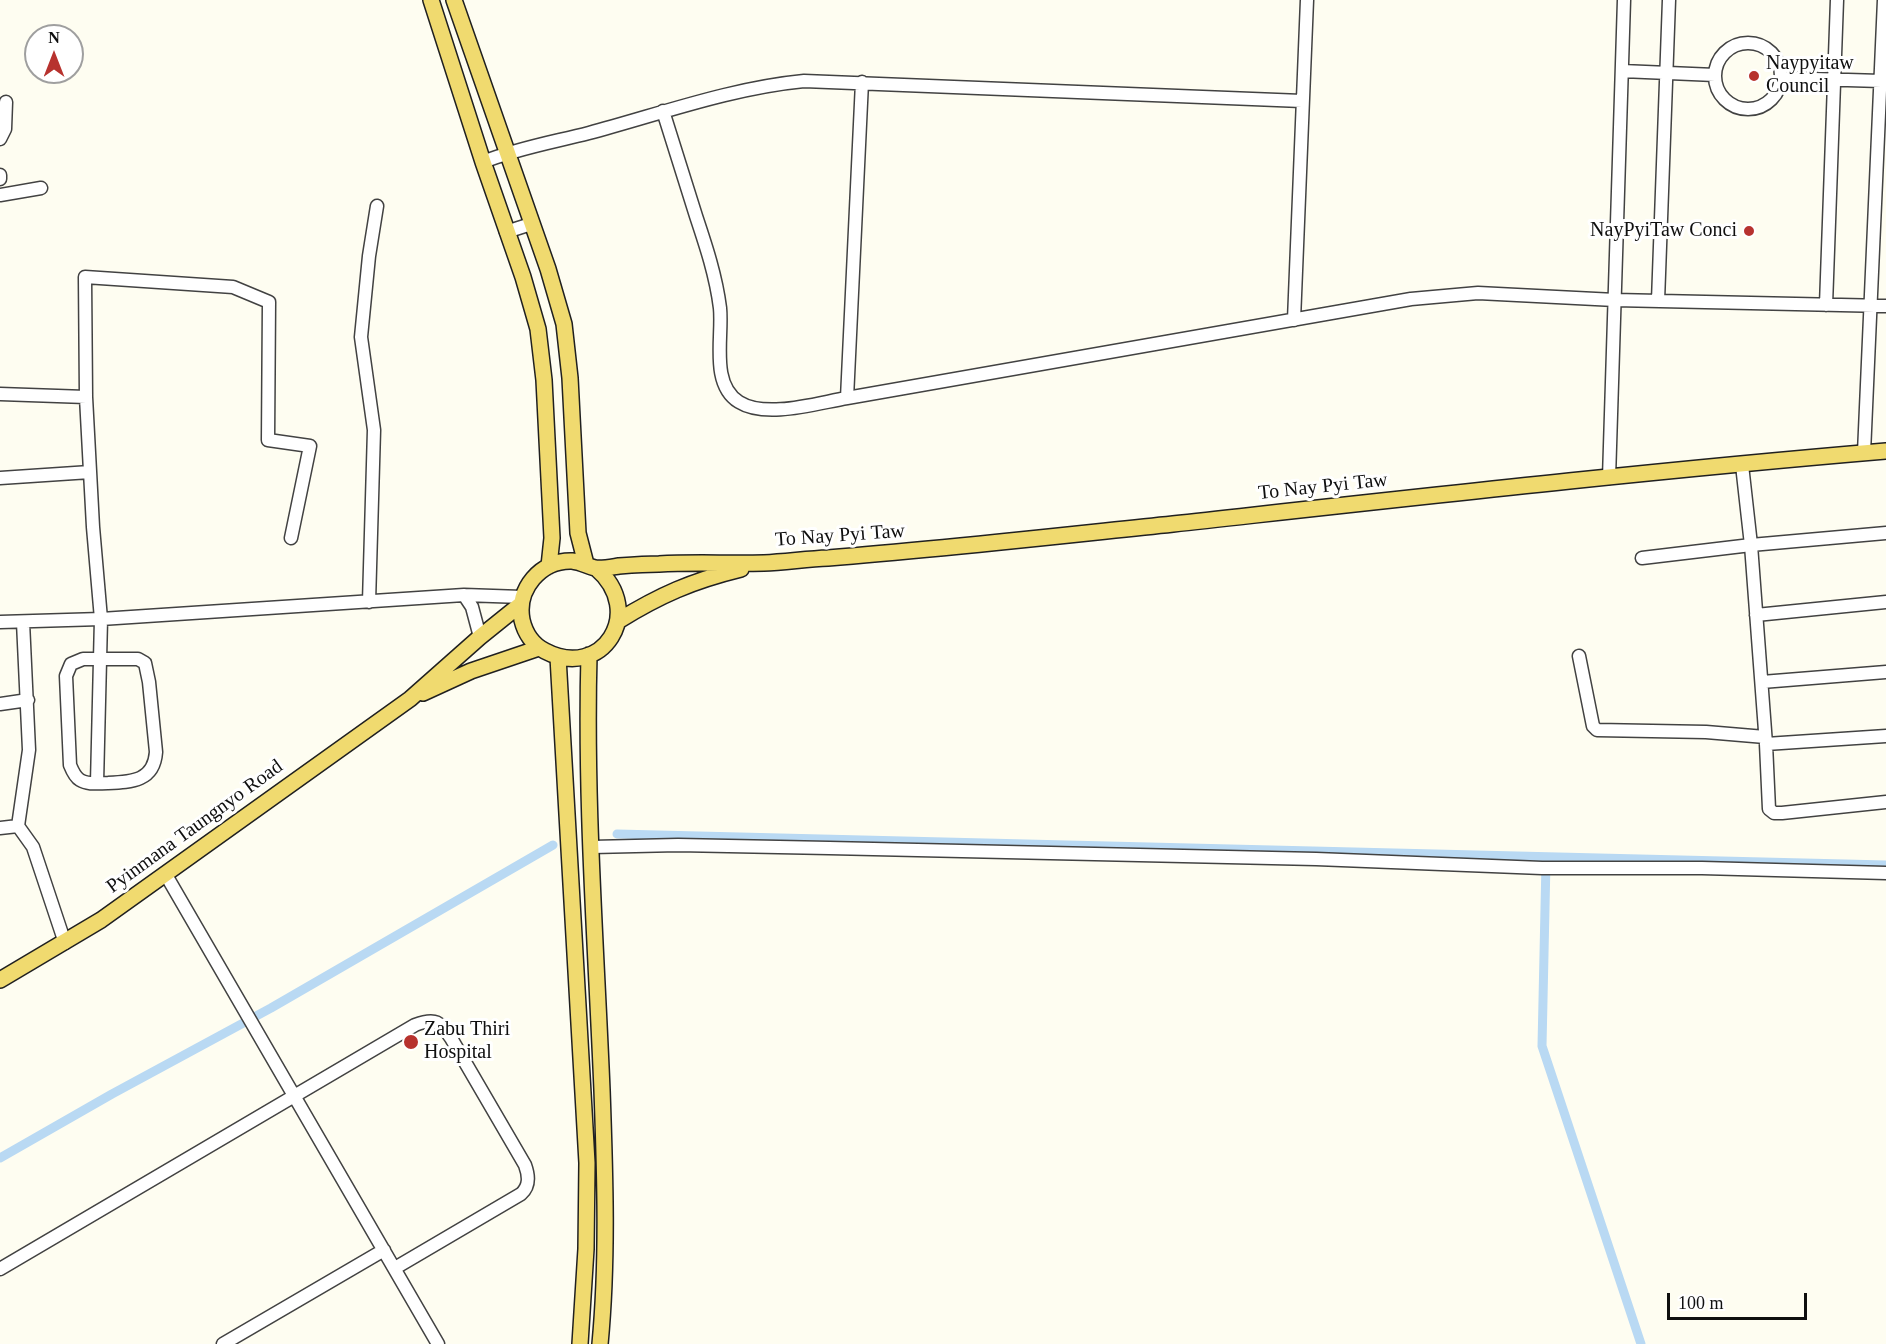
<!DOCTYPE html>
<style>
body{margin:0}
#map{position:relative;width:1886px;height:1344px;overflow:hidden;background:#fefdf1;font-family:"Times New Roman",serif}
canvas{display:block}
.north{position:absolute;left:24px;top:24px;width:60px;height:60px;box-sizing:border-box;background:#fff;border:2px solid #9f9f9f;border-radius:50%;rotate:0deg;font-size:16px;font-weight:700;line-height:24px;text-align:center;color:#0f0f0f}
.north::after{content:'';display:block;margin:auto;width:21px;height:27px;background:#b7322e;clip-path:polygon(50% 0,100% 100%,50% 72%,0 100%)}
.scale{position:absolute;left:1667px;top:1293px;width:140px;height:27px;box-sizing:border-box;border:3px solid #0f0f0f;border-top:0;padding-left:8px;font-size:18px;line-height:21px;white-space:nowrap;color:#0f0f0f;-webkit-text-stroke:4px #fff;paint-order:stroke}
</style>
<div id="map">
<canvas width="1886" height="1344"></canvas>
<div class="north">N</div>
<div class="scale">100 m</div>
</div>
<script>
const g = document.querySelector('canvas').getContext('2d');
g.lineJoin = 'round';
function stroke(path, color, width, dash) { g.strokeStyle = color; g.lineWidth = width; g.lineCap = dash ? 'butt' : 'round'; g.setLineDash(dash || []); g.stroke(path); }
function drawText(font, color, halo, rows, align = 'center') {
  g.font = font + ' "Times New Roman",serif'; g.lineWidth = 6; g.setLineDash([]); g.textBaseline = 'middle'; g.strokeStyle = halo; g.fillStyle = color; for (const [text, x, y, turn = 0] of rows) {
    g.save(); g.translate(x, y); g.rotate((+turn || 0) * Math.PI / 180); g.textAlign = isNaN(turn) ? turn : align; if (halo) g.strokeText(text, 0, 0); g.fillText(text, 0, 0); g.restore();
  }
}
stroke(new Path2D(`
 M617,834l1269,31
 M1546,862l-4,184 99,298
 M0,1158l112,-64 159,-86 282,-163`), '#b9d9f3', 9);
const minor = new Path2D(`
 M1715 76a33 33 0 1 1 66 0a33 33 0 1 1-66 0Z
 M1622,71l93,4
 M1781,78l100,3
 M663,111c11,35 22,70 33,105 10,30 20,60 24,92 3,29 -10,76 19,94 27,17 78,1 108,-4l564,-99 67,-6 137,7 271,6
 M0,139l5,-10 1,-27
 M483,162c35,-14 71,-20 106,-29 71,-19 142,-45 215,-52l498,20
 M0,175v4
 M0,195l41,-7
 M506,232l25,-8
 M1658,301l11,-301
 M1826,305l11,-305
 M1294,320l13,-320
 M0,394l86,3
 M847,398l15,-316
 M1864,453l20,-453
 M1742,465l9,80 15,199 3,65 5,4h8l104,-11
 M0,478l90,-6
 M1609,478l15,-478
 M1642,558l109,-13 135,-12
 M464,595l8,12 8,30
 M369,602l5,-172 -13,-93 8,-81 8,-50
 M1756,615l130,-13
 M0,622l101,-3 363,-24 58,2
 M23,622l6,128 -11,76 15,21 32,96
 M1579,656l14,70 4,4 109,2 59,5
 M83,659h55l7,4 4,19 7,70c-2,29 -24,30 -48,31 -9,0 -20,2 -28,-3 -5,-3 -8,-10 -10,-15l-4,-89 5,-12z
 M1762,682l124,-10
 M0,704l28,-4
 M1766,744l120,-8
 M97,783l4,-164 -8,-92 -7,-130 -1,-120 148,10 36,15 -1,138 42,6 -19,92
 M0,828l18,-2
 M592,847l86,-2 151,3 487,11 226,9h160l184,5
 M166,875l272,469
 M0,1269l415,-244c21,-8 25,-3 36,13l74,127c4,11 5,21 -4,29l-126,74
 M223,1344l161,-94`);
const major = new Path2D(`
 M431,0l52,162 40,115 15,52 6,51 8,158 -3,28
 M454,0l94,269 16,55 6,54 8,155 8,31
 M596,568c51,44 6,113 -51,83 -12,-6 -20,-18 -23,-31 -6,-31 19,-60 50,-59 9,1 15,5 23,7 7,1 17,-1 24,-2 13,-1 27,-2 40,-2 35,-2 70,0 105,-1 21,-1 43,-4 64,-5 115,-9 230,-22 345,-34 237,-26 475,-53 713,-73
 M618,621c42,-26 74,-40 123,-52
 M589,655c-4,145 7,290 13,435 3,84 6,170 -2,254
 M558,657l29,506 -1,86 -6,95
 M423,693l48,-22 68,-23
 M0,980l101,-60 309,-221 70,-62 41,-33`);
stroke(minor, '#424242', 15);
stroke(major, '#202020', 18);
stroke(minor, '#fff', 12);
stroke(major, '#f0da6f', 15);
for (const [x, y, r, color] of [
 [1754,76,6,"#b7322e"],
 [1749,231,6,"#b7322e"],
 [411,1042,8,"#b7322e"]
]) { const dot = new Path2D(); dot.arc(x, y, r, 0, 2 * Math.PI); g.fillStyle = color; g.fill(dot); stroke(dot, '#fff', 2); }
drawText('20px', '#0f0f0f', '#fff', [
 ["Naypyitaw",1766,64],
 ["Council",1766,87],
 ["NayPyiTaw Conci",1737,231,"right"],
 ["Zabu Thiri",424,1030],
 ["Hospital",424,1053]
], 'left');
drawText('20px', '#0f0f0f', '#fff', [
 ["To Nay Pyi Taw",1323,487,-6],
 ["To Nay Pyi Taw",840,536,-4],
 ["Pyinmana Taungnyo Road",195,827,-36]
]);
</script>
